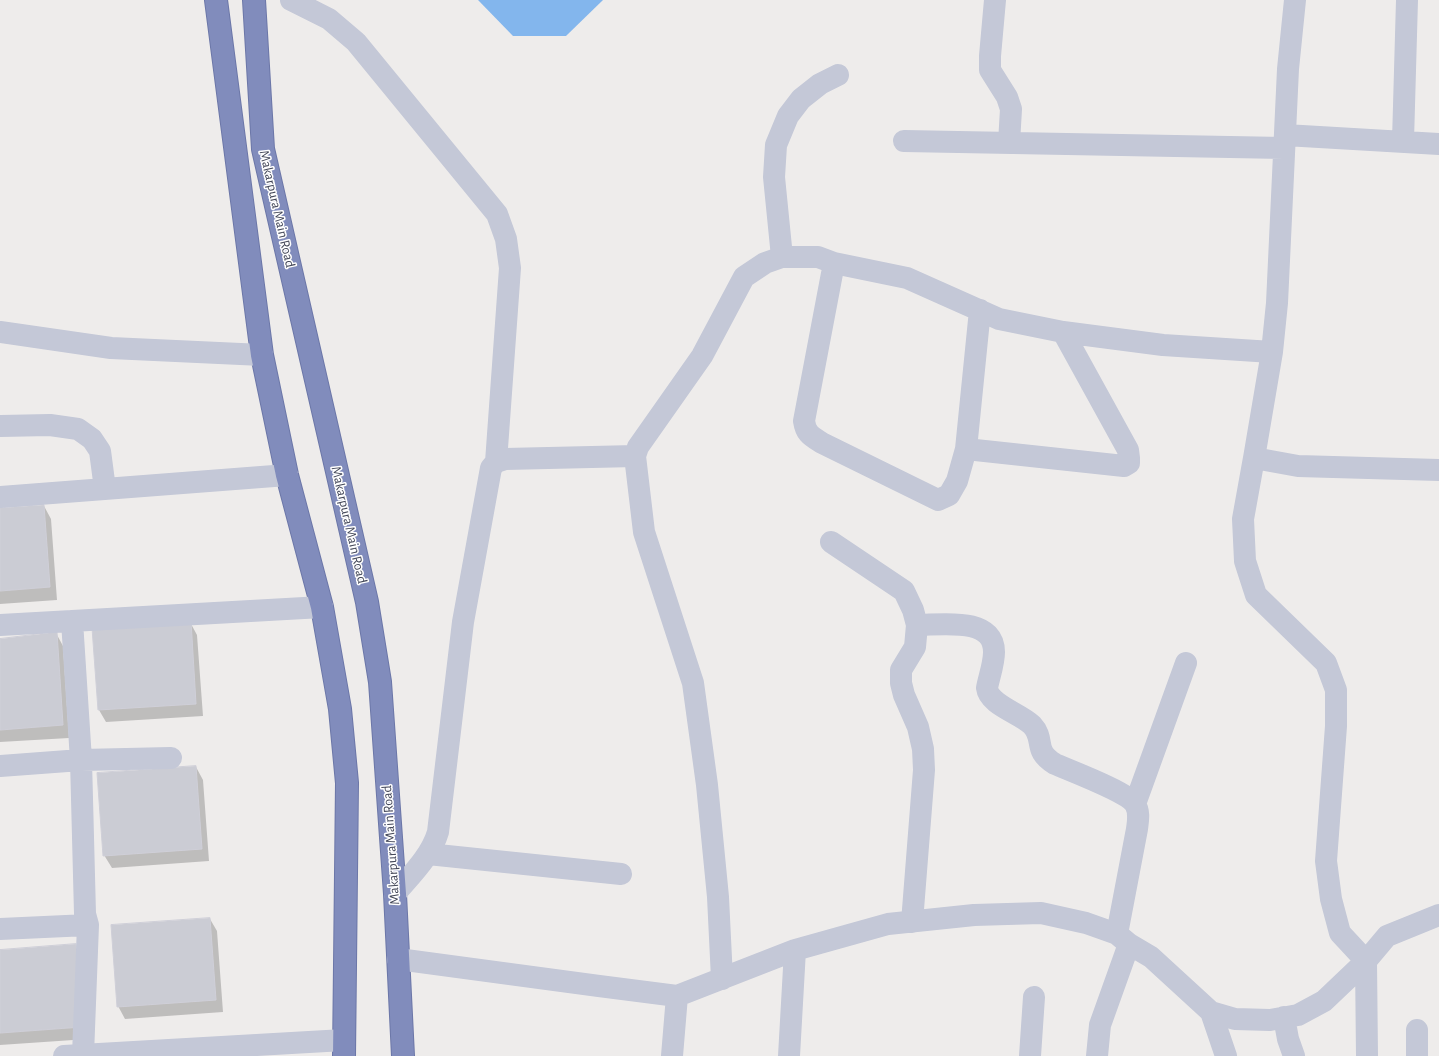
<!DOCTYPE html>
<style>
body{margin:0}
canvas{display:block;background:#eeeceb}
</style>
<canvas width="1439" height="1056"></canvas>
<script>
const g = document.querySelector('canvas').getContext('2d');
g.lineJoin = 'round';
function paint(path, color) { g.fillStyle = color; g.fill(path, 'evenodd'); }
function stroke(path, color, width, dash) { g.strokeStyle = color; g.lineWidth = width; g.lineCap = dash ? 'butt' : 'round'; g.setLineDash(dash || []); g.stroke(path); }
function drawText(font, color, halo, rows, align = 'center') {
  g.font = font + ' "Alegreya Sans",sans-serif'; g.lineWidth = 3; g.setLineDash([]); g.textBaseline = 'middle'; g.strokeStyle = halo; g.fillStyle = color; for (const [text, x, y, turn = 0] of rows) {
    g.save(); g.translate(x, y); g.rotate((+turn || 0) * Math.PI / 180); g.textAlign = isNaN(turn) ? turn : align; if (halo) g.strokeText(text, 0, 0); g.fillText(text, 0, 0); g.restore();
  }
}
paint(new Path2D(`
 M478,0h125l-37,36h-53z`), '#83b6ed');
paint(new Path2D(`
 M44,506l7,13 6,81 -57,4v-95z
 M190,622l7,13 6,81 -97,6 -7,-12 -6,-81z
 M56,633l7,13 6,92 -69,4v-102z
 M196,767l7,13 6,81 -97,7 -8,-13z
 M210,919l7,12 6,81 -98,7 -7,-13z
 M0,951l88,88 -88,6z`), '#0003');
const building = new Path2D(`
 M44,505l6,82 -50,4v-83z
 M191,621l5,83 -98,6 -6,-82z
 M57,632l6,93 -63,5v-91z
 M196,766l6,83 -99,7 -6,-83z
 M210,918l6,82 -99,7 -6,-82z
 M76,944l6,83 -82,6v-83z`);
paint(building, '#cbccd4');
stroke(building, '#cfcfd8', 1);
const highway = new Path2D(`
 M216,0l46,355 25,120 35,132 18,102 7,74 -3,273
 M254,0l9,149 104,453 13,80 15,212 8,162`);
stroke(highway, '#6c77a8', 24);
stroke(new Path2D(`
 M291,0l38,19 27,23 141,172 9,25 4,29 -14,194
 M995,0l-5,56v14l17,27 4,12 -2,34
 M1295,0l-7,69 -11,234 -5,49 -18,106 44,8 141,4
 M1285,135l154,9
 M904,141l380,7
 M1403,141l4,-141
 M782,257l-8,-80 2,-32 12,-29 13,-17 19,-15 18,-9
 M834,263l-30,158c2,13 7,15 18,22l116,57 11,-5 8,-14 9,-32 14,-139
 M0,332l111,16 151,7
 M0,426l50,-1 28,4 14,10 8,12 5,38
 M966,449l158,17 5,-3v-5l-1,-8 -65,-118
 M1254,458l-11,61 2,42 11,34 70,68 10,27v36l-10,135 5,38 9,34 26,28 1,95
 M0,497l287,-22
 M831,542l73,49 9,19 4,15 -2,22 -14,23v13l3,12 14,32 5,22 1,21 -12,152
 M0,625l322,-18
 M917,625c24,0 77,-9 77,27 0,12 -5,25 -7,36 2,17 33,25 45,37 14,15 0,25 23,39 16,7 72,28 80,40 5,8 3,17 2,25l-20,105
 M0,766l81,-6 90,-2
 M1135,804l51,-141
 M428,854l193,20
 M395,894c16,-19 36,-38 43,-62l25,-210 28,-154 5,-6 9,-3 130,-3
 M0,929l88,-4 -3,-11 -4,-154 -9,-139
 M398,959l201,27 78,10 118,-46 93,-26 86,-9 67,-2 45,10 31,11 12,10 22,13 60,55 24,7 35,1 28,-5 26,-14 42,-40 21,-25 52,-21
 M722,979l-4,-82 -11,-112 -14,-102 -49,-151 -9,-76 3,-9 64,-91 42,-79 21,-14 17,-6h36l16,6 73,15 92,41 64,13 100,13 109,7
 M1211,1012l15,44
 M1284,1017l4,22 6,17
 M83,1055l5,-130
 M64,1056l280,-16
 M672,1056l5,-60
 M789,1056l6,-106
 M1030,1056l4,-59
 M1097,1056l3,-31 29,-81
 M1417,1056v-26`), '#c4c8d7', 22);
stroke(highway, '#818cbc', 22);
drawText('14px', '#444859', '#fff', [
 ["Makarpura Main Road",277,209,77],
 ["Makarpura Main Road",349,525,77],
 ["Makarpura Main Road",391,845,-94]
]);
</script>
